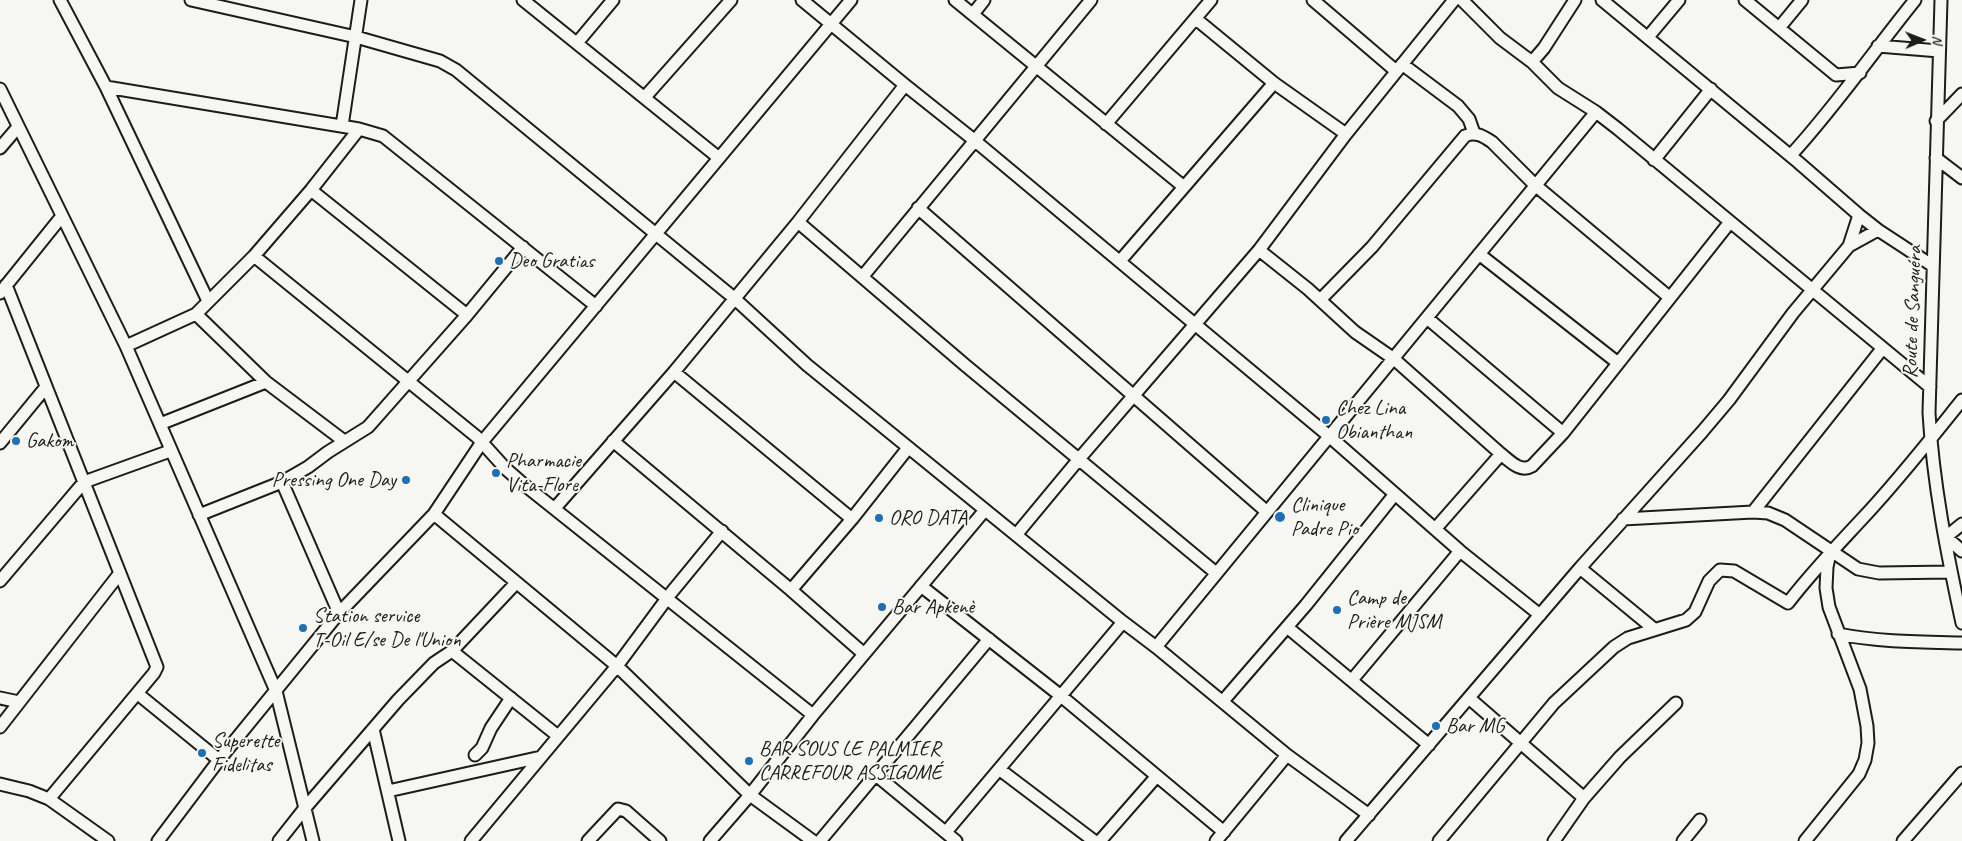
<!DOCTYPE html>
<meta charset="utf-8">
<style>
body{margin:0}
#map{position:relative;width:1962px;height:841px;overflow:hidden;background:#f6f6f2;font-family:Caveat,sans-serif}
canvas{display:block}
.north{position:absolute;left:1897px;top:15px;width:50px;height:50px;-webkit-text-stroke:4px #f6f6f2;paint-order:stroke;rotate:89deg;font-size:14px;font-weight:700;line-height:20px;text-align:center;color:#1c1c1c}
.north::after{content:'';display:block;margin:auto;width:18px;height:22px;background:#1c1c1c;clip-path:polygon(50% 0,100% 100%,50% 72%,0 100%)}
</style>
<div id="map">
<canvas width="1962" height="841"></canvas>
<div class="north">N</div>
</div>
<script>
const g = document.querySelector('canvas').getContext('2d');
g.lineJoin = 'round';
function stroke(path, color, width, dash) { g.strokeStyle = color; g.lineWidth = width; g.lineCap = dash ? 'butt' : 'round'; g.setLineDash(dash || []); g.stroke(path); }
function drawText(font, color, halo, rows, align = 'center') {
  g.font = font + ' Caveat,sans-serif'; g.lineWidth = 4; g.setLineDash([]); g.textBaseline = 'middle'; g.strokeStyle = halo; g.fillStyle = color; for (const [text, x, y, turn = 0] of rows) {
    g.save(); g.translate(x, y); g.rotate((+turn || 0) * Math.PI / 180); g.textAlign = isNaN(turn) ? turn : align; if (halo) g.strokeText(text, 0, 0); g.fillText(text, 0, 0); g.restore();
  }
}
const minor = new Path2D(`
 M60,0l46,87 102,214
 M191,0l165,37 84,24 16,9 278,228 73,67 316,257 33,25 131,108 82,60
 M523,0l196,158
 M802,0l103,85 69,55 355,296 131,115 80,64
 M955,0l229,187
 M1313,0l83,71
 M1462,0l38,38 32,24 26,26 38,24 22,17 312,258
 M1602,0l196,162 61,53 19,15 55,36
 M1745,0l91,75 24,-2
 M1941,0l-12,413c4,70 18,141 33,210
 M973,14l11,-14
 M1196,19l78,64 72,51
 M1779,28l23,-28
 M1648,37l31,-37
 M577,43l36,-43
 M1878,46l61,5
 M1532,62l12,-14 31,-48
 M1402,64l56,42 11,13 5,14
 M106,87l253,42 24,7 213,170
 M0,89l126,257 150,345 37,150
 M645,97l86,-97
 M1936,121l26,-27
 M1106,124l105,-124
 M342,126l19,-126
 M0,148l18,-21
 M1791,155c45,-49 82,-103 124,-155
 M1936,158l26,20
 M1654,160l57,-71
 M311,190l156,125
 M918,208l349,304
 M798,222l167,143 251,208
 M1849,246l10,-31
 M1259,250l49,39 47,43 39,27 107,95c9,7 19,19 31,12l31,-33 167,-211
 M1479,254l139,109
 M254,256l223,181 29,32 16,14 291,232
 M1120,261l154,-178
 M863,276l228,-276
 M6,285l151,382 -3,6 -105,126
 M0,293l62,-77
 M1320,300l52,-53 93,-111c10,-5 18,0 27,6l43,43 134,112
 M196,314l70,68 78,59
 M1427,318l136,115
 M126,346l70,-32 58,-58 57,-66 48,-61
 M674,372l178,147
 M160,424l106,-42
 M613,441l178,149 73,64
 M0,443l46,-56
 M282,482l57,131
 M555,508l119,-136 124,-150 107,-137
 M1753,512l129,-163
 M434,514l183,152 133,129 63,46
 M199,515l83,-33 26,-15 20,-15 40,-25 99,-112 56,-68
 M1623,519l130,-7 15,1 17,7 73,49 21,4 72,-1
 M1962,524l-16,13 16,14
 M1436,528l65,-74
 M1016,535l63,-76 180,-209 87,-116 108,-134
 M1580,568l74,61
 M0,581l84,-99 86,-31
 M921,586l140,110 163,136
 M791,590l61,-71 56,-71
 M1287,627l142,118
 M1838,634c41,8 83,8 124,9
 M1156,647l440,-535
 M452,651l106,85
 M1352,680l108,-129
 M138,694l81,66
 M0,698l19,4
 M1469,698l115,100
 M1223,701l83,-96 89,-111
 M0,727l120,-154
 M373,729l26,112
 M475,755l7,-7 9,-20 20,-30
 M999,769l95,72
 M876,775l80,66
 M0,784l29,7 20,8 59,42
 M388,791l153,-34
 M946,832l177,-210
 M158,841l61,-81 120,-147 95,-99 48,-72 369,-442
 M279,841l26,-33 93,-108 36,-37 18,-12 64,-68
 M471,841l146,-175 54,-73 51,-62
 M588,841l30,-32 8,2 34,30
 M710,841l40,-46 63,-80 172,-205
 M820,841l169,-202
 M1100,841l56,-64
 M1216,841l71,-86
 M1346,841l234,-273 122,-136 27,-32 64,-87 56,-67 29,-16
 M1439,841l115,-138 60,-56 14,-9 58,-18 9,-8 14,-31 11,-11 14,1 54,32c22,-29 48,-56 73,-83 36,-38 68,-79 101,-120
 M1554,841l30,-43 36,-41 56,-54
 M1683,841l17,-21
 M1805,841l54,-67 6,-14 3,-17 -1,-17 -7,-37 -31,-82 -3,-19 1,-21 3,-14
 M1903,841l59,-68`);
stroke(minor, '#1c1c1c', 15);
stroke(minor, '#f6f6f2', 11);
for (const [x, y, r, color] of [
 [499,261,5,"#1f6fb2"],
 [1326,420,5,"#1f6fb2"],
 [16,441,5,"#1f6fb2"],
 [496,473,5,"#1f6fb2"],
 [406,480,5,"#1f6fb2"],
 [1280,517,6,"#1f6fb2"],
 [879,518,5,"#1f6fb2"],
 [882,607,5,"#1f6fb2"],
 [1337,610,5,"#1f6fb2"],
 [303,628,5,"#1f6fb2"],
 [1436,726,5,"#1f6fb2"],
 [202,753,5,"#1f6fb2"],
 [749,761,5,"#1f6fb2"]
]) { const dot = new Path2D(); dot.arc(x, y, r, 0, 2 * Math.PI); g.fillStyle = color; g.fill(dot); stroke(dot, '#f6f6f2', 2); }
drawText('21px', '#1c1c1c', '#f6f6f2', [
 ["Deo Gratias",509,261],
 ["Chez Lina",1336,408],
 ["Obianthan",1336,432],
 ["Gakom",26,441],
 ["Pharmacie",506,461],
 ["Vita-Flore",506,485],
 ["Pressing One Day",396,480,"right"],
 ["Clinique",1291,505],
 ["Padre Pio",1291,529],
 ["ORO DATA",889,518],
 ["Camp de",1347,598],
 ["Prière MJSM",1347,622],
 ["Bar Apkenè",892,607],
 ["Station service",313,616],
 ["T-Oil E/se De l'Union",313,640],
 ["Bar MG",1446,726],
 ["Superette",212,741],
 ["Fidelitas",212,765],
 ["BAR SOUS LE PALMIER",759,749],
 ["CARREFOUR ASSIGOMÉ",759,773]
], 'left');
drawText('21px', '#1c1c1c', '#f6f6f2', [
 ["Route de Sanguéra",1913,312,-88]
]);
</script>
